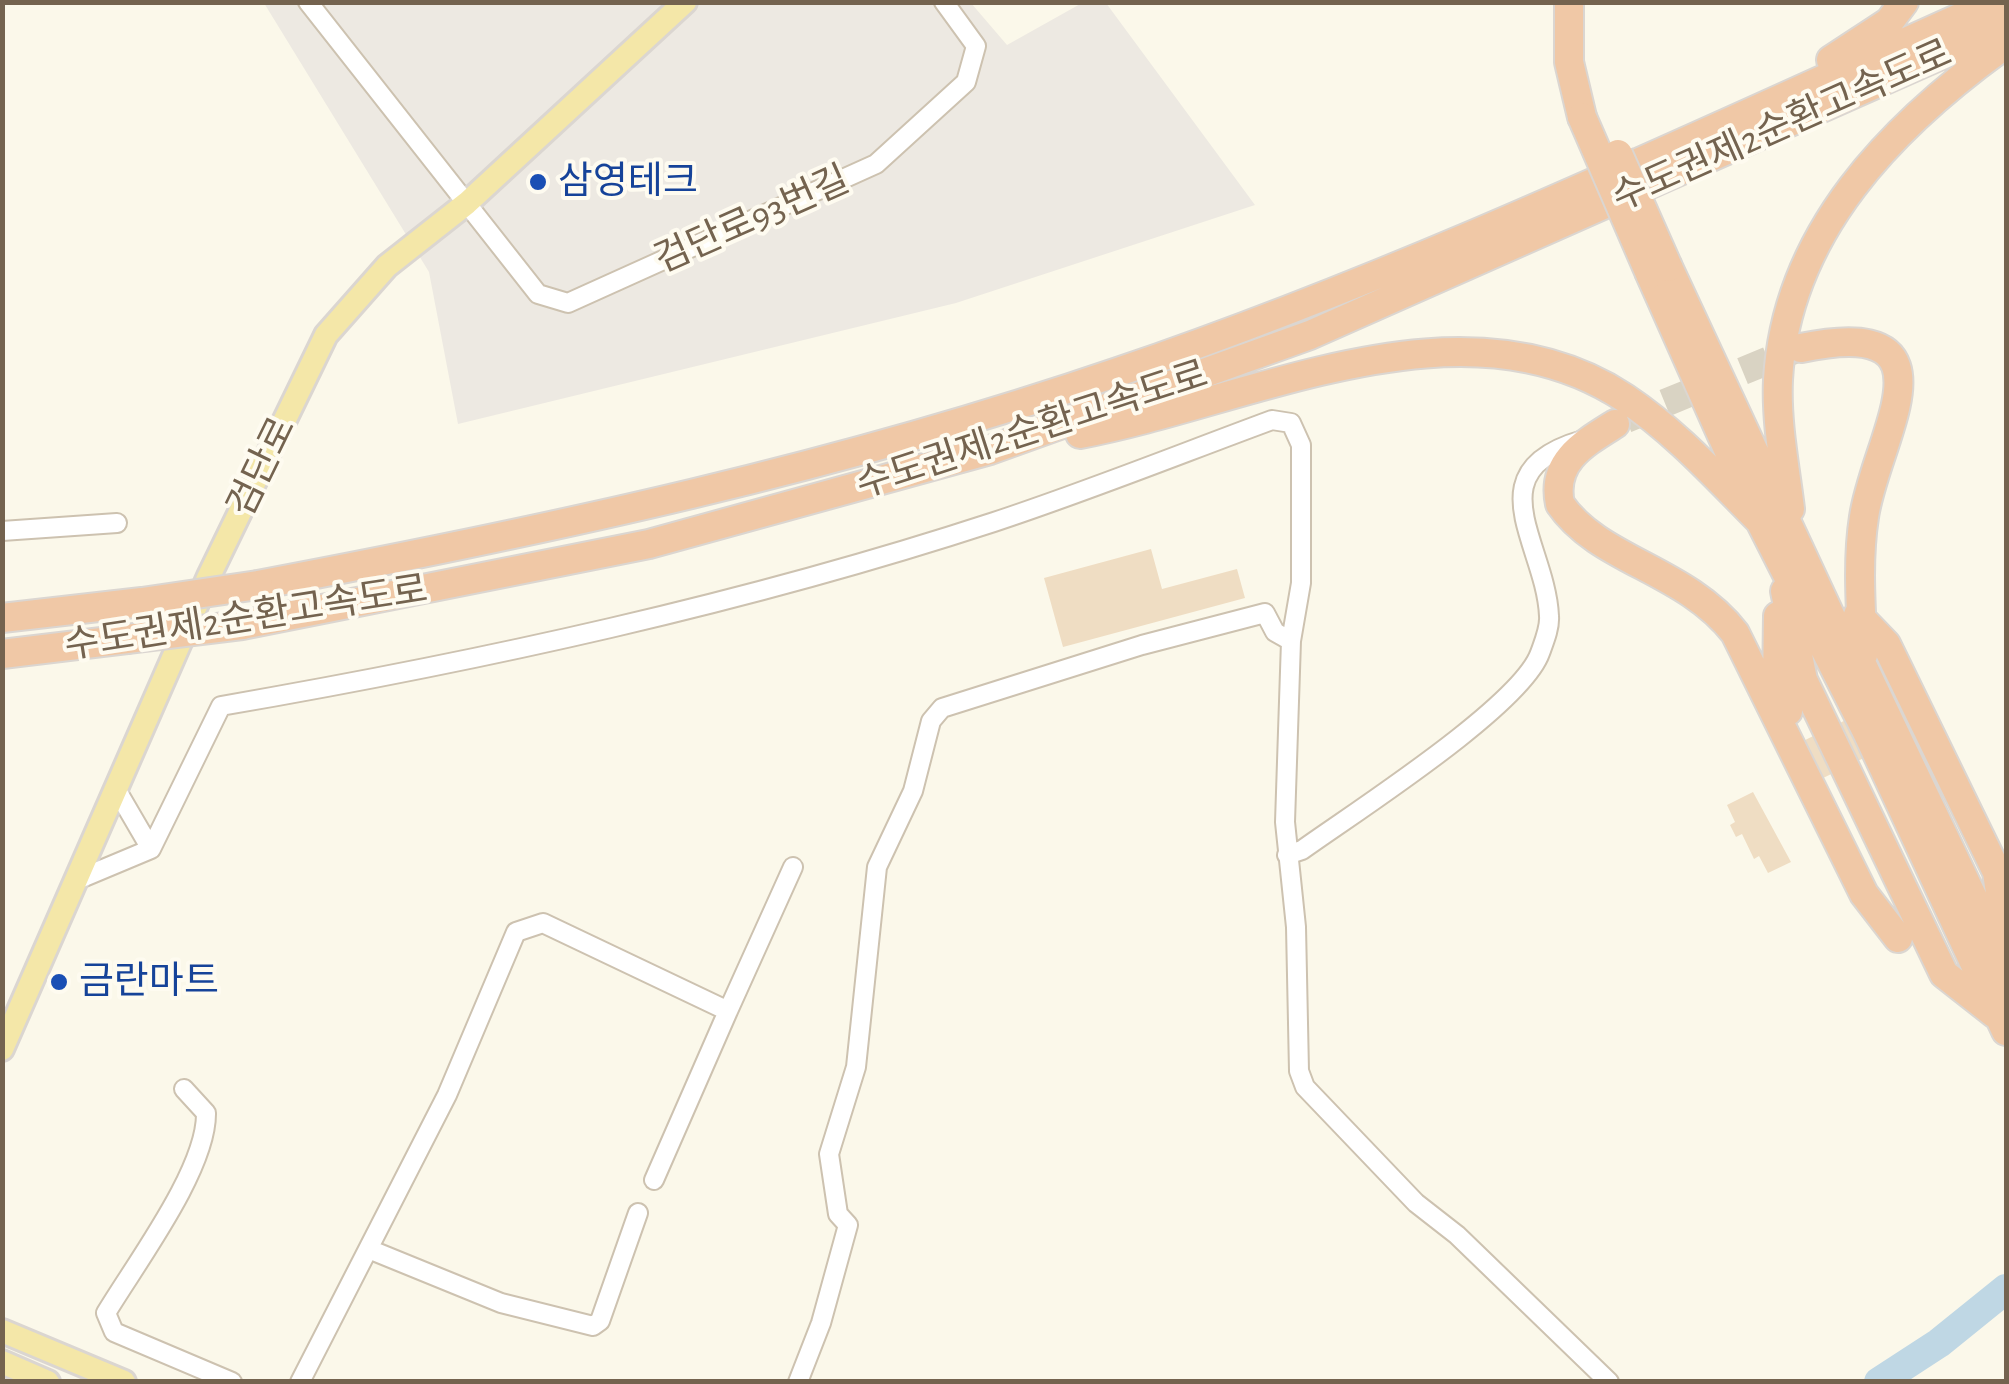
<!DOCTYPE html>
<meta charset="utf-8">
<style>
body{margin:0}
#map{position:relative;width:2009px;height:1384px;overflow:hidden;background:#fbf8ea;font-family:"Alegreya Sans",sans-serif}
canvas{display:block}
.frame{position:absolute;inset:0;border:5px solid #74634f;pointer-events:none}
</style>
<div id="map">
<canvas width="2009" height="1384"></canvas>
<div class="frame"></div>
</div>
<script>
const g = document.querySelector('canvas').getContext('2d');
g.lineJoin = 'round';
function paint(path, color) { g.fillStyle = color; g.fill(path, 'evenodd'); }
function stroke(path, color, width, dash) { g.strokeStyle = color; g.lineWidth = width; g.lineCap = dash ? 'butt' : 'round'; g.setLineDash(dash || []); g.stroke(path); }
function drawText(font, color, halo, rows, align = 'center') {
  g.font = font + ' "Alegreya Sans","Noto Sans KR",sans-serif'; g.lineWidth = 8; g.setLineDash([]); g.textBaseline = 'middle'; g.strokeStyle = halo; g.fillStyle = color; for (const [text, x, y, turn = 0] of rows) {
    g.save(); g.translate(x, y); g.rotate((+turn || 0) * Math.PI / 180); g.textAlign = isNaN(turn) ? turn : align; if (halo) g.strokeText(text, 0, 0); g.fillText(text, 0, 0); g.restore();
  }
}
paint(new Path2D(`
 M264,3h707l36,42 75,-42h24l149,202 -299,98 -498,121 -29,-152z`), '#ede9e2');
stroke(new Path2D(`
 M1879,1382l60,-39 67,-54`), '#bfd7e4', 30);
paint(new Path2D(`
 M1151,549l11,40 75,-20 8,29 -182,49 -19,-69z
 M1917,685l18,38 -120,59 -18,-38z
 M1753,792l38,70 -23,11 -9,-17 -5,3 -12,-25 -6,3 -6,-12 5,-3 -8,-17z`), '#efddc3');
stroke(new Path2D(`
 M1626,419l173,-71`), '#d9d3c3', 28, [28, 14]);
const minor = new Path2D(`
 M308,2l230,292 30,9 308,-139 90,-82 10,-36 -32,-44
 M2,531l115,-8
 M151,849l70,-143c260,-45 522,-102 773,-184 94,-31 186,-68 278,-102l19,3 10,22v138l-10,58 -6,181 11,105 3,144 6,16 111,116 41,32 152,147
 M1287,855l15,-5c53,-38 219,-144 238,-197 4,-11 10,-25 9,-37 -3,-72 -76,-145 34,-176
 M77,880l74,-31 -35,-60
 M728,1011l65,-144
 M184,1089l22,24c1,56 -70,150 -100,200l8,19 118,50
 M371,1250l130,53 92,23 7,-5 38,-108
 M300,1382l147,-287 69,-163 27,-9 185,88 -74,169
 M798,1382l23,-59 27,-98 -10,-11 -9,-60 27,-87 21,-200 36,-76 18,-70 11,-13 200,-63 123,-32 10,19 16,9`);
const major = new Path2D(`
 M2,1049l207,-473 117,-241 61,-69 80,-63 218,-201
 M2,1331l122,51
 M2,1362l46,20`);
const highway = new Path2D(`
 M1569,2v60l13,55
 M1831,60l58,-38 15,-20
 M1668,267l181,389
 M1650,274l110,247 108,213 138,297
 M1801,348c164,-34 74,90 63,169 -7,44 -3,93 -1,138
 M1615,424c-32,20 -64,38 -55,80 39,57 125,65 175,129l129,261 34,44
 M1080,434c171,-32 381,-144 545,-36 51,34 92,80 135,123
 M1790,509c-5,-42 -14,-86 -12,-129 8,-148 115,-255 228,-336
 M258,585c291,-55 579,-117 860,-213 300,-102 588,-241 877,-370
 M1785,591l18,89 141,294 51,40
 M1858,615l28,29 111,228 9,61
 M1778,616l-1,74 11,21
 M2,618l140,-16
 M242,625l407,-81 341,-94 320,-115 696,-309
 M1847,633l136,286
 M2,654l125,-15
 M1969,907l37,74`);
stroke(minor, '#cdc2b0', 22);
stroke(major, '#dbd6d1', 28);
stroke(highway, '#dbd6d1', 32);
stroke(minor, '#fff', 18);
stroke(major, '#f4e7a8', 22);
stroke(highway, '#f0c8a6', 28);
const highwayBridge = new Path2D(`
 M1582,117l68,157
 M1618,154l50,113
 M142,602l116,-17
 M127,639l115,-14`);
stroke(highwayBridge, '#dbd6d1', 32, []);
stroke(highwayBridge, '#f0c8a6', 28);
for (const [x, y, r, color] of [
 [538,182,10,"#1a4fb4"],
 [59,982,10,"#1a4fb4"]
]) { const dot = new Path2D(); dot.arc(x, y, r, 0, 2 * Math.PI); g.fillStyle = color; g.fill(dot); stroke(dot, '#fefbf0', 4); }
drawText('38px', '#74634f', '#fefbf0', [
 ["수도권제2순환고속도로",1782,126,-24],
 ["검단로93번길",752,220,-24],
 ["수도권제2순환고속도로",1032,430,-18],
 ["검단로",262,467,-64],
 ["수도권제2순환고속도로",246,618,-9]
]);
drawText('38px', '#164399', '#fefbf0', [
 ["삼영테크",558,182],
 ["금란마트",79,982]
], 'left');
</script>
